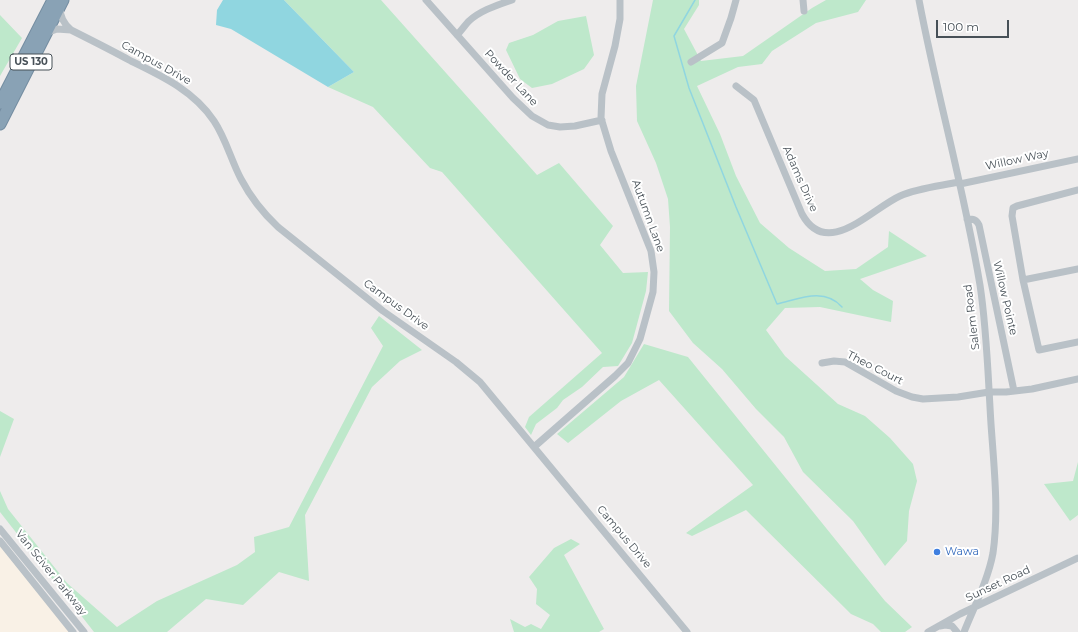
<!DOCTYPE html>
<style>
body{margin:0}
#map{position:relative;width:1078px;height:632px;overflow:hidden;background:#eeecec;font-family:Montserrat,sans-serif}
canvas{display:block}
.scale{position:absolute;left:936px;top:20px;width:73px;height:18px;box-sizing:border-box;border:2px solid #475057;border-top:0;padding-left:5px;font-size:12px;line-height:14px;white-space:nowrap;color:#475057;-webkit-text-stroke:3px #fff;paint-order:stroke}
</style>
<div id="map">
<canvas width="1078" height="632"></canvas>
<div class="scale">100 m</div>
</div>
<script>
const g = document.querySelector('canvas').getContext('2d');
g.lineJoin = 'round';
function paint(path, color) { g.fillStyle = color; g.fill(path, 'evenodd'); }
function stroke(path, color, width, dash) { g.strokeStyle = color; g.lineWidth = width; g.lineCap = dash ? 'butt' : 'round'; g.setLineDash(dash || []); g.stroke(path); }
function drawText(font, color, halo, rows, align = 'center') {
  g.font = font + ' Montserrat,sans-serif'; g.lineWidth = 4; g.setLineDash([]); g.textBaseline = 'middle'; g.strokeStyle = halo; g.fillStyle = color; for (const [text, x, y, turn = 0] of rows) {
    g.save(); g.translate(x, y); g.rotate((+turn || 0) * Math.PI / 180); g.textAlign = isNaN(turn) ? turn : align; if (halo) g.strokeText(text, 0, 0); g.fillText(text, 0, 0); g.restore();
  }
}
paint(new Path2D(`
 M0,541l69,91h-69z`), '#f9f1e6');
paint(new Path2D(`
 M284,0h97l156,175 22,-12 54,63 -13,19 23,28 25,-1 -2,19 -14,52 -14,23 -15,1 -21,20 -19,13 -6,8 -21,16 -5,11 -6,-8 4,-10 73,-64 -160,-181 -12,-4 -57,-61 -45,-20 26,-15z
 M653,0h46v5l-15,24 17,32 42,-5 69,-48 14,-8h40l-8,12 -42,11 -44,28 -10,13 -24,3 -41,19 23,48 16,42 24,47 29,25 36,23 31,-2 32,-22 1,-16 38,25 -67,23 13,11 20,11 -2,21 -71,-15 -35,1 -19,22 19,26 53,48 27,12 25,22 23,26 4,17 -8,30 -2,30 -22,25 -32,-45 -50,-49 -19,-35 -28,-28 -34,-40 -29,-26 -24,-32 1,-84 -2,-28 -12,-36 -19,-42 -1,-35z
 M0,15l22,23 -22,38z
 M586,16l8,39 -10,14 -32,15 -20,4 -12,-9 -14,-29 3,-7 24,-8 25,-14z
 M379,316l43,34 -22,11 -28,26 -67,128 4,66 -30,-9 -36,33 -37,-6 -39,33h-73l-94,-120v-21l8,18 59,74 50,44 40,-26 80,-36 18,-13 -1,-15 35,-10 94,-181 -12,-18z
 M644,344l44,13 197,244 27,26 -7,5h-24l-8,-8 -22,-10 -105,-104 -54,26 -6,-3 67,-48 -94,-105 -38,21 -53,42 -11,-9 67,-57z
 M0,411l14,8 -14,38z
 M1078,462v53l-8,6 -26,-37 29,-3z
 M571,539l9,5 -16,11 40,74 -5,3h-85l-4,-13 15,8 6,-3 10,5 9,-14 -14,-11 1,-15 -8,-12 25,-29z`), '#bee8cb');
paint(new Path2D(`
 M223,0h61l70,72 -26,15 -97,-58 -15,-4 1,-15z`), '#90d6e0');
stroke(new Path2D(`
 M695,0l-21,36 15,52 47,119 41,97c22,-5 47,-17 65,3`), '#90d6e0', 1.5);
const highway = new Path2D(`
 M0,103l53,-103
 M0,124l63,-124`);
stroke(highway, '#748da1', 13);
stroke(new Path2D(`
 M426,0l87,98 19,18 16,9 12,2 15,-1 27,-6
 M803,0l1,11
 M919,0c18,95 45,189 61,285 7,46 8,92 11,139 3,43 8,87 2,129 -5,27 -19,54 -29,79
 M60,8c0,10 4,16 11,22 20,10 40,20 60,31 31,15 63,30 83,60 12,18 17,39 27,58 10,19 22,34 37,48l105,84 73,51 24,20 207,250
 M46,33l11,-4 14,1
 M457,35c4,-4 8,-10 12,-14 12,-11 29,-16 43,-21
 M691,62l31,-19 9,-25 5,-18
 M736,86l18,14 48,114c25,46 69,-5 98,-18 18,-8 40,-10 59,-14
 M960,184l118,-25
 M1078,190l-61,16 -4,2 -1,8 11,64 16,70 39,-8
 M967,219c6,0 9,0 12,6l35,166
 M1023,280l55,-11
 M822,363l12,-2 11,1 51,29 16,6 11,2 35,-2 31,-5h17l26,-3 46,-10
 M534,447l81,-71 13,-13 12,-24 13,-47 1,-20 -3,-21 -40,-100 -10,-33 1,-24 13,-48 5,-27v-19
 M0,529l84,103
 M0,541l73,91
 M940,626l5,-1 7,1 5,6
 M928,632l32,-18 118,-56`), '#b9c1c7', 7);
stroke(highway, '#89a2b5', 11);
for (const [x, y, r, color] of [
 [937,552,4,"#3f7fe0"]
]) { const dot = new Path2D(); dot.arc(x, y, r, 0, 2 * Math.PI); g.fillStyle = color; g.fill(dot); stroke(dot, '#fff', 1.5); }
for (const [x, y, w] of [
 [31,62,42]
]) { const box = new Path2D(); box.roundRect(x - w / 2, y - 8, w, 16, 3); g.fillStyle = '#fff'; g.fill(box); stroke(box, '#475057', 1); }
drawText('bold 10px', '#475057', null, [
 ["US 130",31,62]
]);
drawText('11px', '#475057', '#fff', [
 ["Campus Drive",156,63,29],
 ["Powder Lane",511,78,47],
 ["Willow Way",1017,160,-12],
 ["Adams Drive",800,179,66],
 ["Autumn Lane",648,216,70],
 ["Willow Pointe",1005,298,77],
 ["Campus Drive",396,305,36],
 ["Salem Road",972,317,-97],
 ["Theo Court",875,368,27],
 ["Campus Drive",624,537,50],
 ["Van Sciver Parkway",51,573,51],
 ["Sunset Road",998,584,-25]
]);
drawText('11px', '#366cbe', '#fff', [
 ["Wawa",945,552]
], 'left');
</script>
